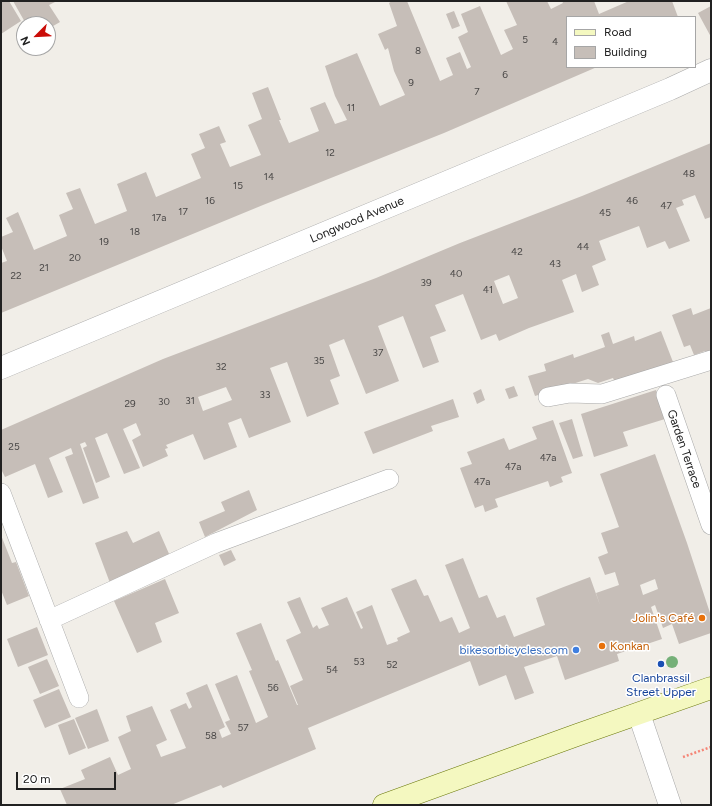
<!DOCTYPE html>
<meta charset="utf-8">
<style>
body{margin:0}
#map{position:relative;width:712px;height:806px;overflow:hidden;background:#f1eee8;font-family:Figtree,sans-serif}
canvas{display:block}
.frame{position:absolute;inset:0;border:2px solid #212121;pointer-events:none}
.legend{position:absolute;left:566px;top:16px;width:130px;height:52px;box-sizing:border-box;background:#fff;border:1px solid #a6a6a6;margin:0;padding:5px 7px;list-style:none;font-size:12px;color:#212121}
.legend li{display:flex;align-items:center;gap:8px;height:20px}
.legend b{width:20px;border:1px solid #a6a6a6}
.north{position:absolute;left:16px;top:16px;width:40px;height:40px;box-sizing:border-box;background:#fff;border:1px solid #a6a6a6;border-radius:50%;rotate:246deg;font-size:11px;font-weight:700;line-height:16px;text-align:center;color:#212121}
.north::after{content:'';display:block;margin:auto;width:14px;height:18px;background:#ca0c08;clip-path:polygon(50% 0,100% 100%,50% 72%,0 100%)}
.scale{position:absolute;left:16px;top:772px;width:100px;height:18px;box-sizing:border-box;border:2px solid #212121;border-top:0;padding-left:5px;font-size:12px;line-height:14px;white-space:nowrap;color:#212121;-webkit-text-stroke:3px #fff;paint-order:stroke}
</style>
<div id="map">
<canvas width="712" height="806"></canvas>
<div class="frame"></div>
<ul class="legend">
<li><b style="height:5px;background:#f4f8c0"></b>Road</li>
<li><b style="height:11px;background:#c6beb8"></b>Building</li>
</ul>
<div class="north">N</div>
<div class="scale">20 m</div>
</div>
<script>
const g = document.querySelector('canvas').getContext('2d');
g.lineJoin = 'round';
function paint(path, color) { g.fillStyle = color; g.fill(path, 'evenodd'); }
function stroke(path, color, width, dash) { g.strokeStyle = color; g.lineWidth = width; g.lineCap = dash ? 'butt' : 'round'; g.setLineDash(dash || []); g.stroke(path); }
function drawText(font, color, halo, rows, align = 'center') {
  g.font = font + ' Figtree,sans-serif'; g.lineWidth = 3; g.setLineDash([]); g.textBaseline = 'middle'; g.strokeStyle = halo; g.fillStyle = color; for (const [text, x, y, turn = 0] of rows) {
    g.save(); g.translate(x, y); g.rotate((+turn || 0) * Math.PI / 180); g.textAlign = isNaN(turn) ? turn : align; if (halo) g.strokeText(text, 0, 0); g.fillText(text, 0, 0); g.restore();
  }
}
paint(new Path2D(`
 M1,1h8l12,20 -20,13z
 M13,1h44l-8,4 11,17 -12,7v-5h-22z
 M392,1h15l33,80 13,-6 -7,-17 14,-6 7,17 4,-2 -13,-30 10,-5 -7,-18 19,-8 21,49 12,-6 -9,-19 13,-5 -11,-24h41l4,8 12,-6 -1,-2h32l5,13 30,-13h43l6,16h-111v50h30l-153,66 -181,72 -262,108v-50l6,-2 -6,-15v-9l12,-5 -7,-14 12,-6 16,38 33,-14 -8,-21 14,-6 -7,-16 14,-5 15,36 32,-13 -10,-27 29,-12 10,25 45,-19 -10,-24 14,-6 -6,-14 20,-8 7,16 -6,2 10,23 31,-12 -13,-30 14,-6 -10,-26 16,-6 13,33h-2l10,23 30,-12 -9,-23 15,-6 10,22 12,-4 -12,-24 -10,-30 32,-13 23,53 25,-11 -11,-24 -6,-23 -3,2 -7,-16 19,-8 -8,-23z
 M711,6v31l-13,-24z
 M454,11l6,15 -8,3 -6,-15z
 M711,143v74l-6,2 -10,-24 -13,5 2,5 -8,3 14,33 -21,8 -4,-8 -18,7 -8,-22 -40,15 7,19 -14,6 7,19 -17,7 -6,-18 -14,6 12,32 -45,16 -30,13 -3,-7 -15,6 -18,-46 -28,11 11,26 -16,6 9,25 -16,6 -20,-52 -25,10 21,55 -33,13 -22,-55 -15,6 11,31 -10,4 9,24 -32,13 -20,-55 -17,6 21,54 -42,16 -8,-20 -13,5 9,24 -33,13 -11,-26 -27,11 2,3 -3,1 3,7 -25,11 -11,-27 9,-5 -5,-12 -13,6 17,39 -16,6 -17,-41 -12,5 15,39 -14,6 -13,-35 4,-2 -2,-4 -5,2 19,54 -16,6 -18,-47 8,-3 -2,-6 -22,10 14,34 -15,6 -13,-34 -30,13 -4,-8v-39l162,-71 213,-81 84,-35 122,-47zM509,275l9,23 -15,6 -9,-23zM226,387l6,13 -29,11 -5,-14z
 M691,308l2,7 18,-7v46l-4,1 -2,-4 -11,4 -4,-10 -6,2 -12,-32z
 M661,331l12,31 -58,21 -2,-5 -15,5 -10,-4 -53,17 -7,-20 18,-5 -2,-7 29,-10 1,4 31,-11 -4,-12 8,-3 4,12 21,-8 1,5z
 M514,386l4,10 -9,3 -4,-10z
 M481,389l4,11 -8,4 -4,-11z
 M656,390l9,29 -42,13 5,14 -34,11 -13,-43z
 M453,399l6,18 -28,9 2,5 -60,23 -9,-22z
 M572,419l11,37 -10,3 -14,-36z
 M553,420l19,53 -11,4 2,5 -13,5 -2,-6 -53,18 3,8 -13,5 -2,-7 -8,3 -15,-40 12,-4 -5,-12 37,-14 5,12 28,-11 -5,-12z
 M655,454l32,89 24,73v17l-32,11 -7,-20 -9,4 -8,-23 -4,2 11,32 -45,15 2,7 -54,19 -8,-24 -33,11 10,26 -19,7 -9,-25 -27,11 -9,-25 -162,67 8,21 -93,39 -2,-3 -50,20h-104l-7,-16 25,-10 -4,-9 29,-13 8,18 13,-6 -13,-32 13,-6 -5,-15 26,-10 15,34 -11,5 5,12 25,-9 -16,-38 16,-7 3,6 3,-2 -6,-14 21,-9 18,43 -6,3 3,8 9,-4 -6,-12 5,-2 -15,-36 22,-9 19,48 12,-6 -19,-46 3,-1 -16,-37 25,-10 15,38 2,-1 19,45h1l-8,-19 13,-6 -17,-40 15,-7 -14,-31 13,-5 13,31 4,-3 2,4 10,-4 -8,-17 26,-11 14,32 2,-1 -7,-16 16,-7 15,40 11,-4 -1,-3 13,-6 -19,-43 25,-10 8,17 4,-1 12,27 12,-5 7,16 11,-5 -25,-63 18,-7 16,40 8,-3 10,23 8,-3 9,22 31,-12 -9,-27 25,-10 29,-11 10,28 -4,-12 23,-8 -4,-13 -10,3 -7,-18 10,-4 -7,-20 18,-6 -19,-53zM655,579l3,10 -15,6 -3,-10z
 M249,490l8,20 -52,27 -6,-15 26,-11 -4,-9z
 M127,531l6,12 26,-12 11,25 -60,27 -15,-40z
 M1,535l11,28 4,-1 13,34 -22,9 -6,-15z
 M231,550l5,10 -12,6 -5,-11z
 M165,579l14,34 -24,10 7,19 -25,11 -23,-52z
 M37,627l11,28 -30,12 -11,-28z
 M47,659l12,27 -19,8 -12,-27z
 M59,689l12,28 -26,11 -12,-28z
 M97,709l12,32 -21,8 -13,-31z
 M74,719l12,29 -17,7 -11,-30z`), '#c6beb8');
const service = new Path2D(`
 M666,395l45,130
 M548,397l22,-4 32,1 109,-34
 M1,493l78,205
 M49,620l167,-77 173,-64`);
const minor = new Path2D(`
 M1,368l669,-279 41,-19
 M639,714l31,91`);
const secondary = new Path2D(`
 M384,805l193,-70 134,-47`);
stroke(service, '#a8a8a8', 20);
stroke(minor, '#a8a8a8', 23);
stroke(secondary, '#697709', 23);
stroke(new Path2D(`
 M683,757l28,-10`), '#f58576', 2.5, [2, 2]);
stroke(service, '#fff', 19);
stroke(minor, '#fff', 22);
stroke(secondary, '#f4f8c0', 22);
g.fillStyle = '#75b078';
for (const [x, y] of [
 [672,662]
]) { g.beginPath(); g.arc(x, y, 6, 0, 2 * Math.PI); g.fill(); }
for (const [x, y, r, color] of [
 [702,618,4,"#e8710a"],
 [602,646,4,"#e8710a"],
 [576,650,4,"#3f7fe0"],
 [661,664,4,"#1a4fb4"]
]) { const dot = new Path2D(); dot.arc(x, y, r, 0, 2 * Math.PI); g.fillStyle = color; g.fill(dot); stroke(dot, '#fff', 1.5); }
drawText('10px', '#4a4847', null, [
 ["5",525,40],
 ["4",555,42],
 ["8",418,51],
 ["6",505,75],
 ["9",411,83],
 ["7",477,92],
 ["11",351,108],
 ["12",330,153],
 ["48",689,174],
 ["14",269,177],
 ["15",238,186],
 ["16",210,201],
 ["46",632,201],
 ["47",666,206],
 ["17",183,212],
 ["45",605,213],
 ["17a",159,218],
 ["18",135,232],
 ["19",104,242],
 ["44",583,247],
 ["42",517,252],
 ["20",75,258],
 ["43",555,264],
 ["21",44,268],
 ["40",456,274],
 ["22",16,276],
 ["39",426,283],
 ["41",488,290],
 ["37",378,353],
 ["35",319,361],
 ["32",221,367],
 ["33",265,395],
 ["31",190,401],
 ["30",164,402],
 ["29",130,404],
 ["25",14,447],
 ["47a",548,458],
 ["47a",513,467],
 ["47a",482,482],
 ["53",359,662],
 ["52",392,665],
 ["54",332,670],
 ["56",273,688],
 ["57",243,728],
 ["58",211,736]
]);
drawText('12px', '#212121', '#fff', [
 ["Longwood Avenue",357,220,-23],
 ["Garden Terrace",684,449,71]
]);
drawText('12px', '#c56008', '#fff', [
 ["Jolin's Café",694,618],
 ["Konkan",610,646,"left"]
], 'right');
drawText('12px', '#366cbe', '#fff', [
 ["bikesorbicycles.com",568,650]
], 'right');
drawText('12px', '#164399', '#fff', [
 ["Clanbrassil",661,678],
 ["Street Upper",661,692]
]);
</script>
